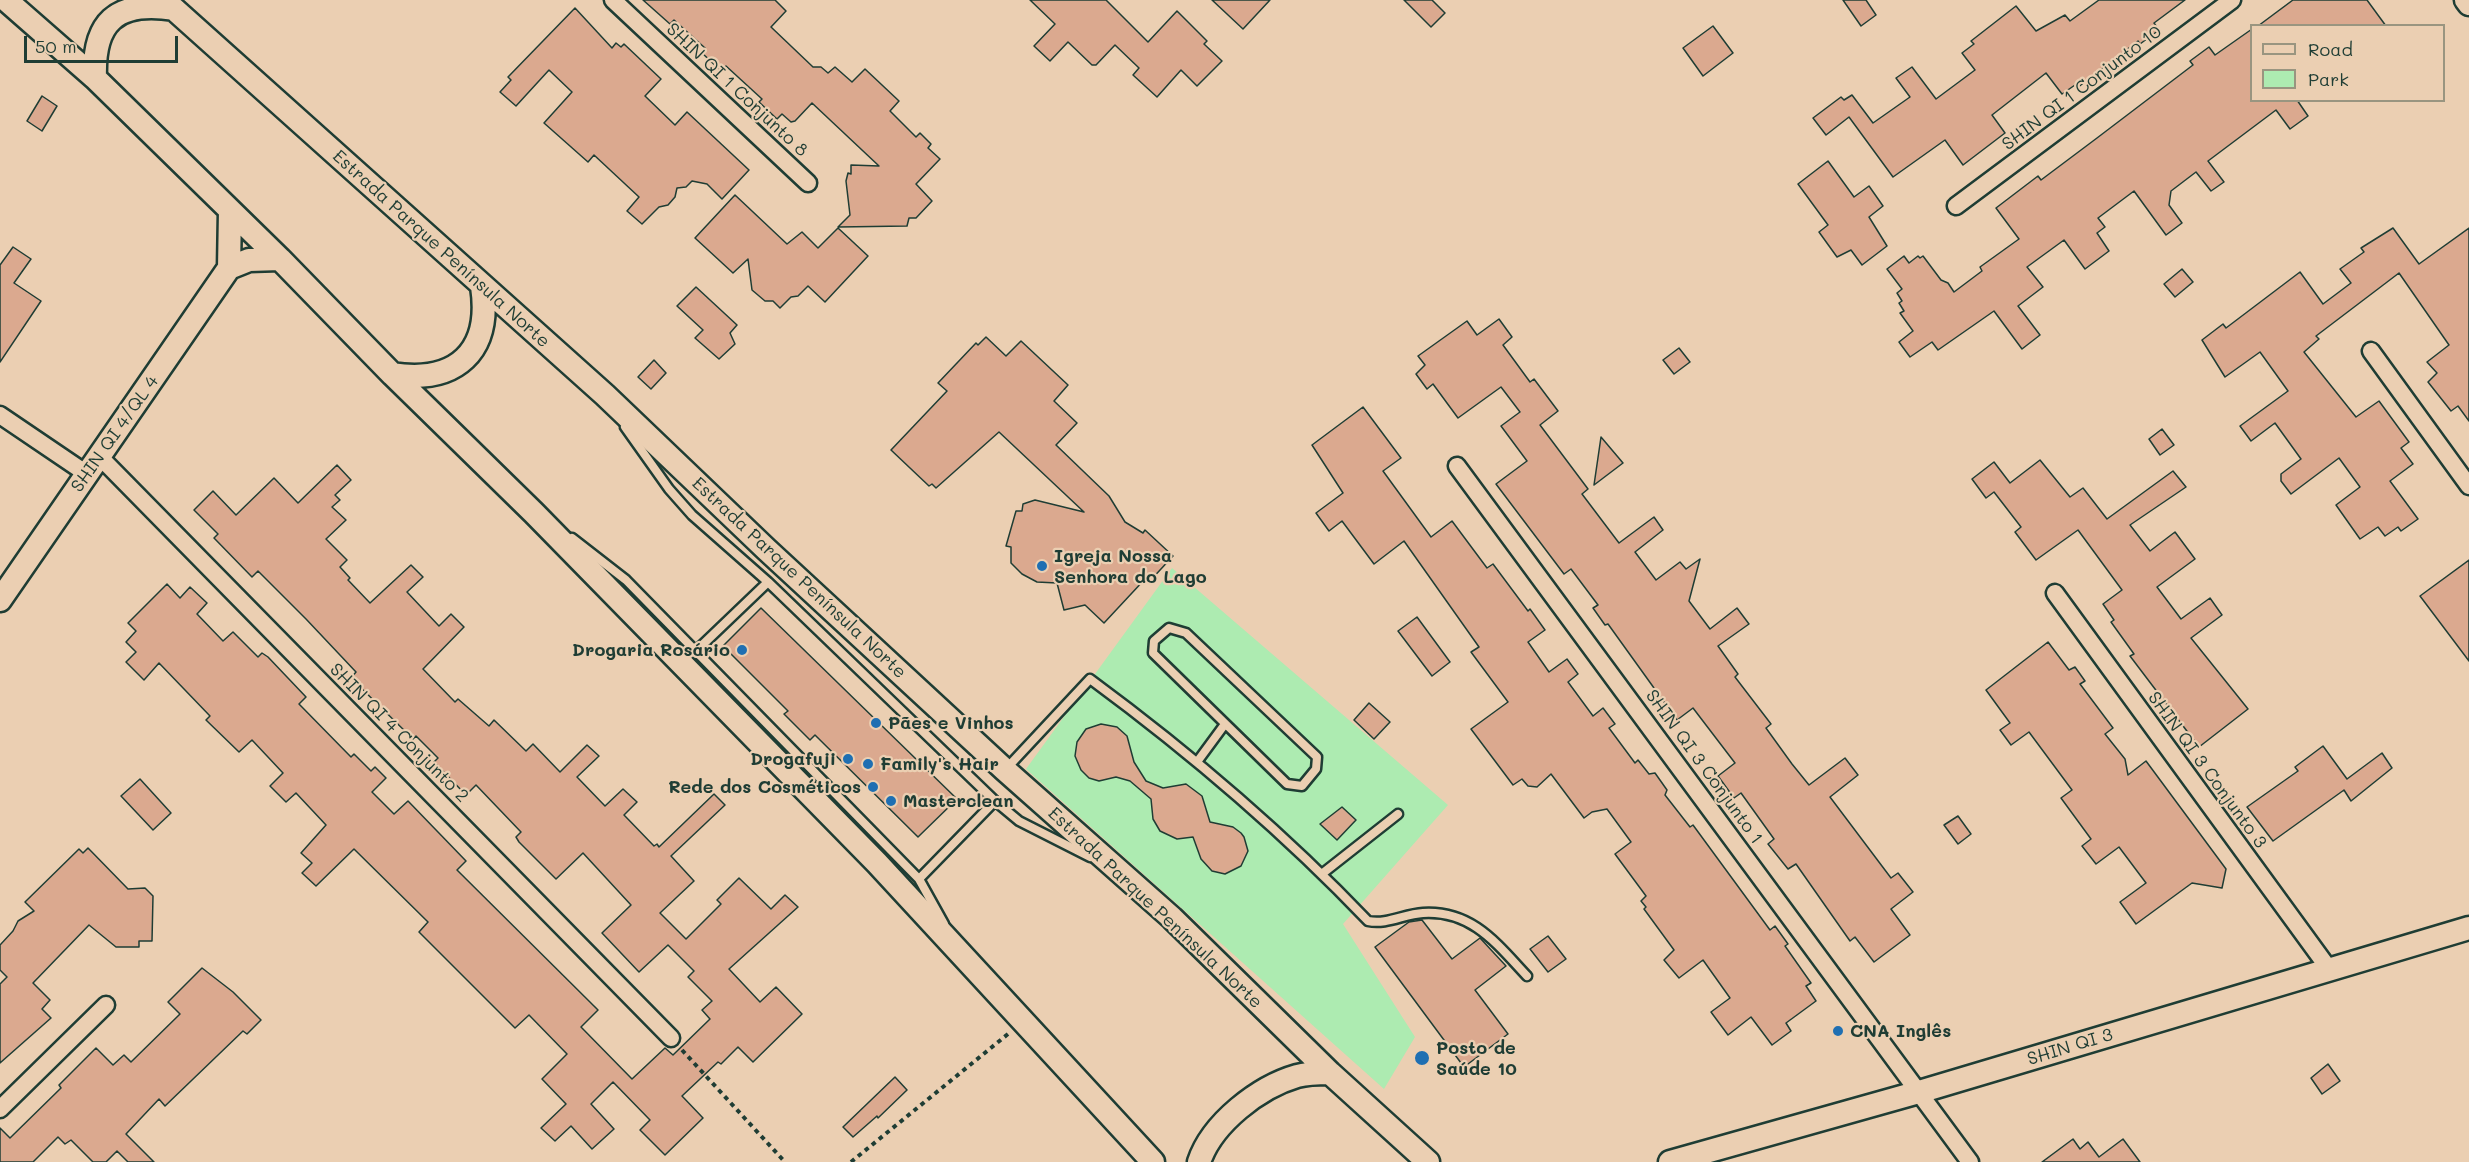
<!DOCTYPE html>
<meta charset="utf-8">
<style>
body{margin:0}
#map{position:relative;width:2469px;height:1162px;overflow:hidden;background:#ebcfb2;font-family:Mali,sans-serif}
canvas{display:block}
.legend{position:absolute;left:2250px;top:24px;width:195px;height:78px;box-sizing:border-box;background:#ebcfb2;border:2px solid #999580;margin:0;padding:8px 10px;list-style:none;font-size:18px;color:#1f3d34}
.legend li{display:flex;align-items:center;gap:12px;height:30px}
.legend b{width:30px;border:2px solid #999580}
.scale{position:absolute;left:24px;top:36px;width:154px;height:27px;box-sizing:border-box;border:3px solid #1f3d34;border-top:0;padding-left:8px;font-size:18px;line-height:21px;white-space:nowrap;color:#1f3d34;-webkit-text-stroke:4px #ebcfb2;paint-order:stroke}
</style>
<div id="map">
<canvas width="2469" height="1162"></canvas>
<ul class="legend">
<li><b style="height:8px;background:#ebcfb2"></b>Road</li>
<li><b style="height:16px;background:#adebb1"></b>Park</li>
</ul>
<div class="scale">50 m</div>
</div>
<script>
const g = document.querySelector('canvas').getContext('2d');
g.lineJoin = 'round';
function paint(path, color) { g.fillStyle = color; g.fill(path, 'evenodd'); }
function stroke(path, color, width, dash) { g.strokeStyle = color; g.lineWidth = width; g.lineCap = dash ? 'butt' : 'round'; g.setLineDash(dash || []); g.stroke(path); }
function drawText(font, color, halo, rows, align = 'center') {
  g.font = font + ' Mali,sans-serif'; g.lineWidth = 4.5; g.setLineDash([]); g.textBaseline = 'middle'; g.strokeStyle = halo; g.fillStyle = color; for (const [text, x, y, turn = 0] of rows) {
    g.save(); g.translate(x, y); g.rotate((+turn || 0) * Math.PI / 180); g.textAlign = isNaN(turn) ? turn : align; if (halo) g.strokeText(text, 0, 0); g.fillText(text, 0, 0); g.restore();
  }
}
paint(new Path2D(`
 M1172,568l276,237 -105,119 72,113 -31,52 -358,-320z`), '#adebb1');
const building = new Path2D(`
 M643,0h132l11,11 -15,16 42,40h8l7,6 7,-6 17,15 13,-13 34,32 -9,10 26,26 4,-4 11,11 -3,4 12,11 -24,25 16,17 -16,17h-7l-2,8 -69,1 12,-12 -4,-34 2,-8 3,1v-9l28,1 -67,-63 -17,18 -4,1 -9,-8 -5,5 -18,-17 3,-3 -36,-33 -5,5 -20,-19 4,-4 -31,-28 -4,4z
 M1030,0h76l42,42 29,-31 30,30 -3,3 18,17 -25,25 -16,-16 -24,27 -24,-22 6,-7 -24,-23 -19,20h-4l-24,-23 -18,19 -16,-15 21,-22z
 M1212,0h58l-27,29z
 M1404,0h28l13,13 -14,14z
 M1843,0h23l10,15 -15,11z
 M2099,0h86l-31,23 5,7 -19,14 -2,-3 -61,47 -2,-3 -13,9 -16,-21 -54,42 13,18 -42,32 -18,-25 -52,37 -44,-60 -23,18 -13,-17 28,-21 3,3 8,-5 21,28 37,-26 -14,-19 16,-11 24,32 39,-29 -13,-17 12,-9 -3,-3 45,-35 20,25 29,-16 5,6z
 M2293,0h74l19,26h-128z
 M575,8l37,40 4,-5 5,4 3,-3 37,35 -16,17 30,29 12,-13 62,58 -27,29 -15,-15 -15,-3 -6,6 -9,1 -2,9 -7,8 -9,2 -17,17 -15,-13 12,-14 -45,-42 -6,7 -44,-39 28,-31 -23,-22 -33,36 -16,-14 11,-12 -3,-3z
 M1713,26l20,27 -30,23 -20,-28z
 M2252,29v71h45l11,16 -18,13 -14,-19 -68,51 16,21 -13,9 -15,-19 -25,19 -2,14 13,18 -16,12 -32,-44 -36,27 7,9 -8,6 12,18 -24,18 -21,-29 -37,27 16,20 -25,19 22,29 -18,14 -28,-38 -56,39 -6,-8 -22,15 -11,-15 14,-11 -13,-18 4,-2 -5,-8 3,-2 -5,-8 5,-4 -15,-20 17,-13 5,7 9,-7 2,2 3,-2 18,24 7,3 6,9 28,-21 -2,-4 39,-28 -23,-31 42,-32 3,4 56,-42 96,-73 -3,-4 19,-14 6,8z
 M42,96l15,10 -15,25 -15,-10z
 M1828,161l26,36 15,-11 14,20 -14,11 18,29 -25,19 -11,-15 -14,7 -18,-25 9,-7 -30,-41z
 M735,195l52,49 15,-12 16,16 20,-20 30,28 -43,46 -17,-16 -10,10 -7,1 -11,11 -7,-7h-8l-13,-11 -4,-31 -15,14 -38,-35z
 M2393,228l26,36 50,-36v193l-11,-15 -7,5 -23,-29 9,-9 -10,-11 22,-17 -50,-72 -83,63 3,3 -15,13 52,65 23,-16 30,41 -8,6 12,16 -23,17 28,38 -17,12 -3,-4 -13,9 -7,-9 -18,12 -24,-34 24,-18 -21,-29 -48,36 -10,-13v-7l20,-15 -26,-36 -24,18 -11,-15 48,-35 -28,-39 -35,25 -23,-37 21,-16 3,4 74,-56 23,32 28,-21 -11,-14 24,-17 -3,-4z
 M13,247l18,12 -17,24 27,18 -41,61v-97z
 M2182,269l11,13 -18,15 -11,-13z
 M696,287l41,38 -7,8 5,11 -16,15 -24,-21 8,-8 -26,-24z
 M1499,319l13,18 -9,8 27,37 4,-3 24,32 -18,14 48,64 -6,5 37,49 35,-26 9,13 -28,22 21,28 24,-18 6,7 14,-10 -11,42 21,28 27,-21 12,16 -31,22 20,28 -3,3 36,47 -5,4 26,36 17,21 36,-27 13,17 -28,22 61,81 7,-5 15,19 -22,17 19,26 -36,27 -19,-25 -5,4 -54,-77 -8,5 -20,-25 6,-5 -33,-46 -7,5 -16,-22 17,-13 -42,-55 -16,12 -69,-96 -3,1 -12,-17 5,-3 -27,-36 -7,5 -68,-90 31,-23 -26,-35 19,-14 -19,-25 -43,31 -25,-34 -6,5 -11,-15 9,-9 -7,-9 49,-35 10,14z
 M986,337l20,19 15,-15 47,44 -14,16 23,22 -21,22 53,51 16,26 18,11 2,-3 28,26 -25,27 -3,-4 -41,44 -19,-18 -21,5 -7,-27 -20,-1 -15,-8 -11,-11v-16l-5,-1 10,-35h6l1,-7 12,-4 49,12 -85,-80 -63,56 -4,-4 -3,2 -38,-36 56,-59 -9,-8 38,-40 2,2z
 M1679,348l11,14 -16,12 -11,-14z
 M654,360l12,13 -15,16 -13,-12z
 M1363,407l38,51 -18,13 48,66 21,-16 35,47 6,-4 35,47 2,-2 15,21 -17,12 21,30 18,-13 11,15 -10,8 25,34 10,-8 12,16 -6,4 26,35 3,-3 11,14 6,-1 12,17 -2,5 25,32 3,-2 77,105 5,-4 13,18 -3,2 26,37 -5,3 10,15 -30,22 5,8 -19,14 -21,-28 -23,18 -17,-23 19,-14 -27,-38 -24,18 -15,-18 10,-10 -30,-41 2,-2 -5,-6 5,-5 -31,-42 16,-12 -24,-33 -15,3 -8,6 -33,-44 -14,13 -9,-1 -6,-7 -9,6 -42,-56 37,-27 -37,-50 8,-5 -75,-106 -30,23 -32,-43 -13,10 -13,-18 27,-20 -31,-48z
 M2162,429l12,16 -14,10 -11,-16z
 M1601,437l22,26 -29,22z
 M2040,460l30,37 13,-9 24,31 66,-48 13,16 -56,38 20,26 25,-19 20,27 -38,28 24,32 29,-21 12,17 -31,23 57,71 -49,38 -69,-91 4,-2 -23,-32 3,-2 -11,-16 19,-14 -44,-60 -42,30 -21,-28 6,-5 -27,-35 -8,6 -14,-19 22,-17 16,21z
 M337,465l14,15 -16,15 5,5 -8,7 14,13 -20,19 21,21 -7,7 10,11 -2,2 22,23 41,-38 12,12 -16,15 32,34 12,-12 13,13 -41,42 32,33 3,-3 31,27 5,-6 32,31 7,-7 27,28 27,-27 12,11 -22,21 28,29 18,-17 14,13 -13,13 30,31 3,-2 2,3 55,-53 11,11 -54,51 23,25 -34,32 26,26 35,-35 -4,-4 22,-22 32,31 14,-14 13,12 -69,62 31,33 16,-15 26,27 -49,48 -15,-15 -17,17 -3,-2 -36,34 21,22 -38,37 -25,-25 10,-10 -37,-38 -22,22 23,25 -22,20 -21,-23 -16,15 -14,-13 25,-24 -24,-25 25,-25 -38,-39 -14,13 -96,-96 9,-10 -74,-73 -38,37 -14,-13 10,-10 -11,-10 25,-28 -30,-32 -10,9 -16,-16 13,-13 -31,-33 -13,12 -33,-32 4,-4 -51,-53 -15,17 -18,-18 10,-10 -10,-10 10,-11 -8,-8 39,-39 13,14 10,-11 17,16 -10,11 26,27 10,-9 25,25 4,-4 6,4 38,40 -7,7 52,53 3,-3 17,17 4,-4 11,11 -14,14 22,22 14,-13 58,60 -9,9 141,140 -17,17 51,52 33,-31 8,7 37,-36 -8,-9 10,-9 -24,-24 6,-6 -26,-26 -29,27 -37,-39 29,-28 -48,-52 -27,26 -37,-37 -3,-5 5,-5 -45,-47 -10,10 -32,-33 4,-4 -22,-22 -3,3 -62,-61 5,-6 -50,-53 -48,-48 -6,6 -38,-39 4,-4 -24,-24 19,-19 23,24 38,-37 24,25z
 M2469,560v101l-49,-65z
 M761,608l196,191 -39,38 -103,-102 -5,5 -26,-26 4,-3 -65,-65z
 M1417,617l33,45 -18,14 -34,-45z
 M2048,642l21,28 6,-3 10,14 -5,3 33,44 -8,6 20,25 3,16 18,-14 80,108 -4,19 -30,-5 -56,41 -16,-22 26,-19 -27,-36 -23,17 -14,-18 9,-7 -30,-41 11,-8 -43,-58 -18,13 -11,-15 10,-7 -24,-33z
 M1369,703l21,19 -16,17 -20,-19z
 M1101,724l16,3 10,9 7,26 12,19 17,7 23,-4 16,12 8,26 23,5 8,6 3,4 4,14 -7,15 -16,8 -13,-3 -11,-12 -8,-22 -16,2 -17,-8 -7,-12 -2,-20 -21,-18 -14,-4 -17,4 -10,-3 -8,-8 -6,-14 2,-14 9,-13z
 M2323,746l24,33 35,-26 10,15 -41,33 -7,-11 -71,51 -26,-34 51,-36 -3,-4z
 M140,779l31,34 -18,17 -32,-34z
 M1342,807l14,13 -19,20 -17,-16z
 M1958,816l13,18 -13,10 -14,-19z
 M88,848l40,41 17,-1 8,8 -1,45h-13v6h-23l-27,-22 -56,58 17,17 -8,9 9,9 -51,45v-79l7,-7 -7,-7v-25l13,-14 5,-10 16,-10 -9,-9 54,-53 4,4z
 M1422,920l30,39 28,-21 26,28 -31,24 33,44 -44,33 -89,-120 34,-25z
 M1548,936l18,23 -18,13 -18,-23z
 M202,968l31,24 28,28 -14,14 -4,-3 -78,75 -6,-7 -33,35 28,28h-26l-11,-11 -11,11h-13l-22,-22 -6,4 -7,-7 -25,25h-33v-34l10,10 51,-50 -2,-3 37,-37 17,17 11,-10 7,7 49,-48 -12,-12z
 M2328,1064l12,17 -18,13 -11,-16z
 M895,1077l12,13 -29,28 -1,-2 -24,21 -10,-10z
 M2073,1139l7,10 8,-7 11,15 24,-18 17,23h-98z`);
paint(building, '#dba98f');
stroke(building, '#1f3d34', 1.5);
const lane = new Path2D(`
 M625,427l44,62 23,26 76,67 227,219 24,20 71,36
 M572,538l54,42 293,299 25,45
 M1169,628l17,5 131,124 -1,12 -14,17 -15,-2 -134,-131 1,-12z
 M697,650l71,-68
 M1197,762l28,-38
 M1005,770l85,-91c99,73 193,153 278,242 19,4 36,-7 55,-8 49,-3 74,31 104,63
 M1323,873l75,-59
 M919,879l76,-78`);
const street = new Path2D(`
 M613,0l195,183
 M1956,206l276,-206
 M2371,351l98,135
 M0,415l87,59
 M99,456l572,582
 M1457,466l513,696
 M2055,593l274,376
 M0,1109l106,-104`);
const secondary = new Path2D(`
 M6,0l89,78 185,181 112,115 142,139 343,350 276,299
 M164,0l441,395 161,154 239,221 167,148 158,155 98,89
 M2466,0l3,4
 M95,78c-2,-55 20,-78 79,-69
 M229,268l1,-57
 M392,374c64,10 100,-22 90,-88
 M0,600l229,-332 20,-8 31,-1
 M1199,1162c13,-39 60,-75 98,-86 11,-3 22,-3 33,-3
 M1670,1162l249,-70 550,-164`);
stroke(lane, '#1f3d34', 13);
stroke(street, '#1f3d34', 21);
stroke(secondary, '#1f3d34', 27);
stroke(new Path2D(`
 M682,1050l103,112
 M851,1162l157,-128`), '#1f3d34', 4, [4.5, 4.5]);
stroke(lane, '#ebcfb2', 8);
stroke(street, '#ebcfb2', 16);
stroke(secondary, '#ebcfb2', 22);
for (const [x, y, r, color] of [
 [1042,566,6,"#1f6fb2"],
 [742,650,6,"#1f6fb2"],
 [876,723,6,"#1f6fb2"],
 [848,759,6,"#1f6fb2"],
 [868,764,6,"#1f6fb2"],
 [873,787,6,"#1f6fb2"],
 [891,801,6,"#1f6fb2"],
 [1838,1031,6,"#1f6fb2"],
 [1422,1058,8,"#1f6fb2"]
]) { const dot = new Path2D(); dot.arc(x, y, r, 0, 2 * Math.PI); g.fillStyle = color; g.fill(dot); stroke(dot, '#ebcfb2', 2); }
drawText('18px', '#1f3d34', '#ebcfb2', [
 ["SHIN QI 1 Conjunto 10",2082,88,-37],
 ["SHIN QI 1 Conjunto 8",737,90,43],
 ["Estrada Parque Península Norte",441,249,42],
 ["SHIN QI 4/QL 4",115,434,-55],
 ["Estrada Parque Península Norte",799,578,43],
 ["SHIN QI 4 Conjunto 2",399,733,45],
 ["SHIN QI 3 Conjunto 1",1704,767,54],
 ["SHIN QI 3 Conjunto 3",2207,770,54],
 ["Estrada Parque Península Norte",1155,908,43],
 ["SHIN QI 3",2070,1047,-17]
]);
drawText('bold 18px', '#1f3d34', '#ebcfb2', [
 ["Igreja Nossa",1054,556],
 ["Senhora do Lago",1054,577],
 ["Drogaria Rosário",730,650,"right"],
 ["Pães e Vinhos",888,723],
 ["Drogafuji",836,759,"right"],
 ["Family's Hair",880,764],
 ["Rede dos Cosméticos",861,787,"right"],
 ["Masterclean",903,801],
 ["CNA Inglês",1850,1031],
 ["Posto de",1436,1048],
 ["Saúde 10",1436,1069]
], 'left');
</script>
